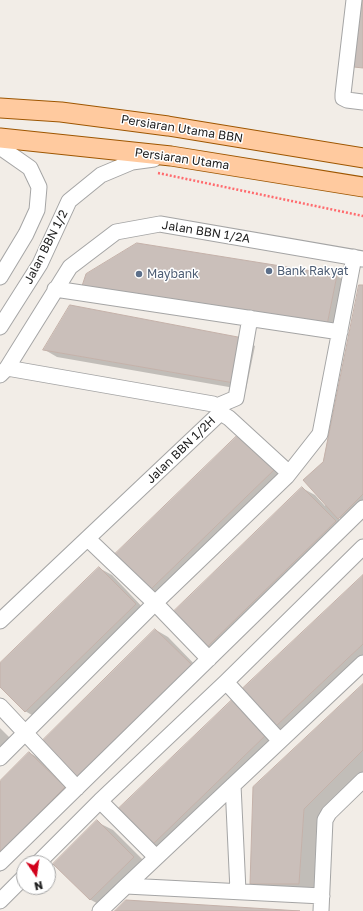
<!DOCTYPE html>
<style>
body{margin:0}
#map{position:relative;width:363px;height:911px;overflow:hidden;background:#f2ede7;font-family:"Golos Text",sans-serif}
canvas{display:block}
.north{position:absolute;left:16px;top:855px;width:40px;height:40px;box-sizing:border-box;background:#fff;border:1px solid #a6a6a6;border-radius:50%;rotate:167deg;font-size:11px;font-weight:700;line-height:16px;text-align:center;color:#212121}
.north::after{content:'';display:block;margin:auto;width:14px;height:18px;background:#d2001a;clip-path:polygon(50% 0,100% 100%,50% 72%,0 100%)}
</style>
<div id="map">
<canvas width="363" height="911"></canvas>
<div class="north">N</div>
</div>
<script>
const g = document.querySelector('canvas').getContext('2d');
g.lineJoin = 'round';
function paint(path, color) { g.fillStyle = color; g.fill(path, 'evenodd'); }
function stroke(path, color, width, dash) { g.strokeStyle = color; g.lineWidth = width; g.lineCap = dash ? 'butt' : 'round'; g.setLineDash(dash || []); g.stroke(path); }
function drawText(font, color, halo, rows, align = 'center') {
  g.font = font + ' "Golos Text",sans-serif'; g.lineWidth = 3; g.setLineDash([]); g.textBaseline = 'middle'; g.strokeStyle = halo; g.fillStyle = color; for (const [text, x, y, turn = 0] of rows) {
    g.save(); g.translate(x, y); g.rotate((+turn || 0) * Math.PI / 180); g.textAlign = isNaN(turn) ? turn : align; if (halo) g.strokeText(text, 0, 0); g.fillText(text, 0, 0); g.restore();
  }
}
paint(new Path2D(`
 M164,248l173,28 12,7 -10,48z
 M363,286v227l-12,12 -14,-8 11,12 -129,125 -13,-7 96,-159 13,7 10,11 1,-2 -2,-41z
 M243,339l12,7 -9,44 -189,-33 -12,-7z
 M242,432l46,42 -126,122 -12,-7z
 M99,568l13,7 35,37 -110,106 -12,-7 -25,-25v-21z
 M363,576v92l-72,67 -15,-8z
 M156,630l12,7 35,36 -113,112z
 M363,685v89l-44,44 -5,74h-47l-16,-9z
 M234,699l49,43 -116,112 -16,-9z
 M0,728l16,16 -16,16z
 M30,753l12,7 35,35 -77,77v-90z
 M97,822l16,8 36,36 -43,42 -15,-8 -36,-36z`), '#0003');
const building = new Path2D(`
 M362,0h1v68l-9,-1z
 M137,243l200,32 -10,50 -245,-39 4,-12z
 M359,285h4v209l-25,25 -35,-39 20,-18z
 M70,305l173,33 -9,45 -191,-33z
 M242,431l35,36 -127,123 -35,-36z
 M302,487l34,34 -130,127 -34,-35z
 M99,567l37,37 -111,108 -25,-25v-24z
 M363,575v69l-88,83 -35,-36z
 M155,629l37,36 -115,113 -36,-36z
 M363,684v66l-59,59 -5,75h-49l3,-97z
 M234,698l34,35 -117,113 -35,-35z
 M29,752l36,35 -65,66v-72z
 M97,820l37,37 -44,43 -37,-36z
 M126,900l174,11h-185z`);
paint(building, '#cabfba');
stroke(building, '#c4b1a9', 1);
const minor = new Path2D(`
 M354,0l-11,94v4l4,2 16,2
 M0,147l30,21 9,19 -2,23 -11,24 -26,43
 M55,289l285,43
 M0,327l40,-63 29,-63 32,-26 31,-13 22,-3
 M7,368l206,36 4,2 2,6
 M0,375l7,-7 63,-101 46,-35 44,-8 203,35
 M217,406l19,-8 14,-80
 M219,412l10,6 60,55
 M88,539l67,64 54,56
 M0,621l217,-205 2,-4
 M226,682l54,59
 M0,706l77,82
 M0,758l155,-155 132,-127 33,-42 34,-177
 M233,785l5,106
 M100,801l56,56
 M0,863l363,-355
 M38,863l62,-62 126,-119 137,-135
 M126,886l196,10
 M0,901l24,-24
 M100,911l26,-25 154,-145 83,-78
 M321,911l4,-91 4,-7 34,-33`);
const major = new Path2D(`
 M0,108l61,4 107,14 195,32
 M0,138l171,18 192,31`);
stroke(minor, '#a5a5a5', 17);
stroke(major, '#9e5600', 21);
stroke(new Path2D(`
 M158,173l205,43`), '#ff6b6e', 2.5, [2, 2]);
stroke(minor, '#fff', 15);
stroke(major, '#ffca9f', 19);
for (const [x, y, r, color] of [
 [269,271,4,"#5c6f8a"],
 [139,274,4,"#5c6f8a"]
]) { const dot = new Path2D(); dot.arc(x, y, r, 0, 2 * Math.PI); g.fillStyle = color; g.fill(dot); stroke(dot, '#fff', 1.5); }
drawText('12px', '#212121', '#fff', [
 ["Persiaran Utama BBN",182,129,9],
 ["Persiaran Utama",182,159,8],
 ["Jalan BBN 1/2A",206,232,9],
 ["Jalan BBN 1/2",46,247,-63],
 ["Jalan BBN 1/2H",181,450,-44]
]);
drawText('12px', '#4e5e75', '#fff', [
 ["Bank Rakyat",277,271],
 ["Maybank",147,274]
], 'left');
</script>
